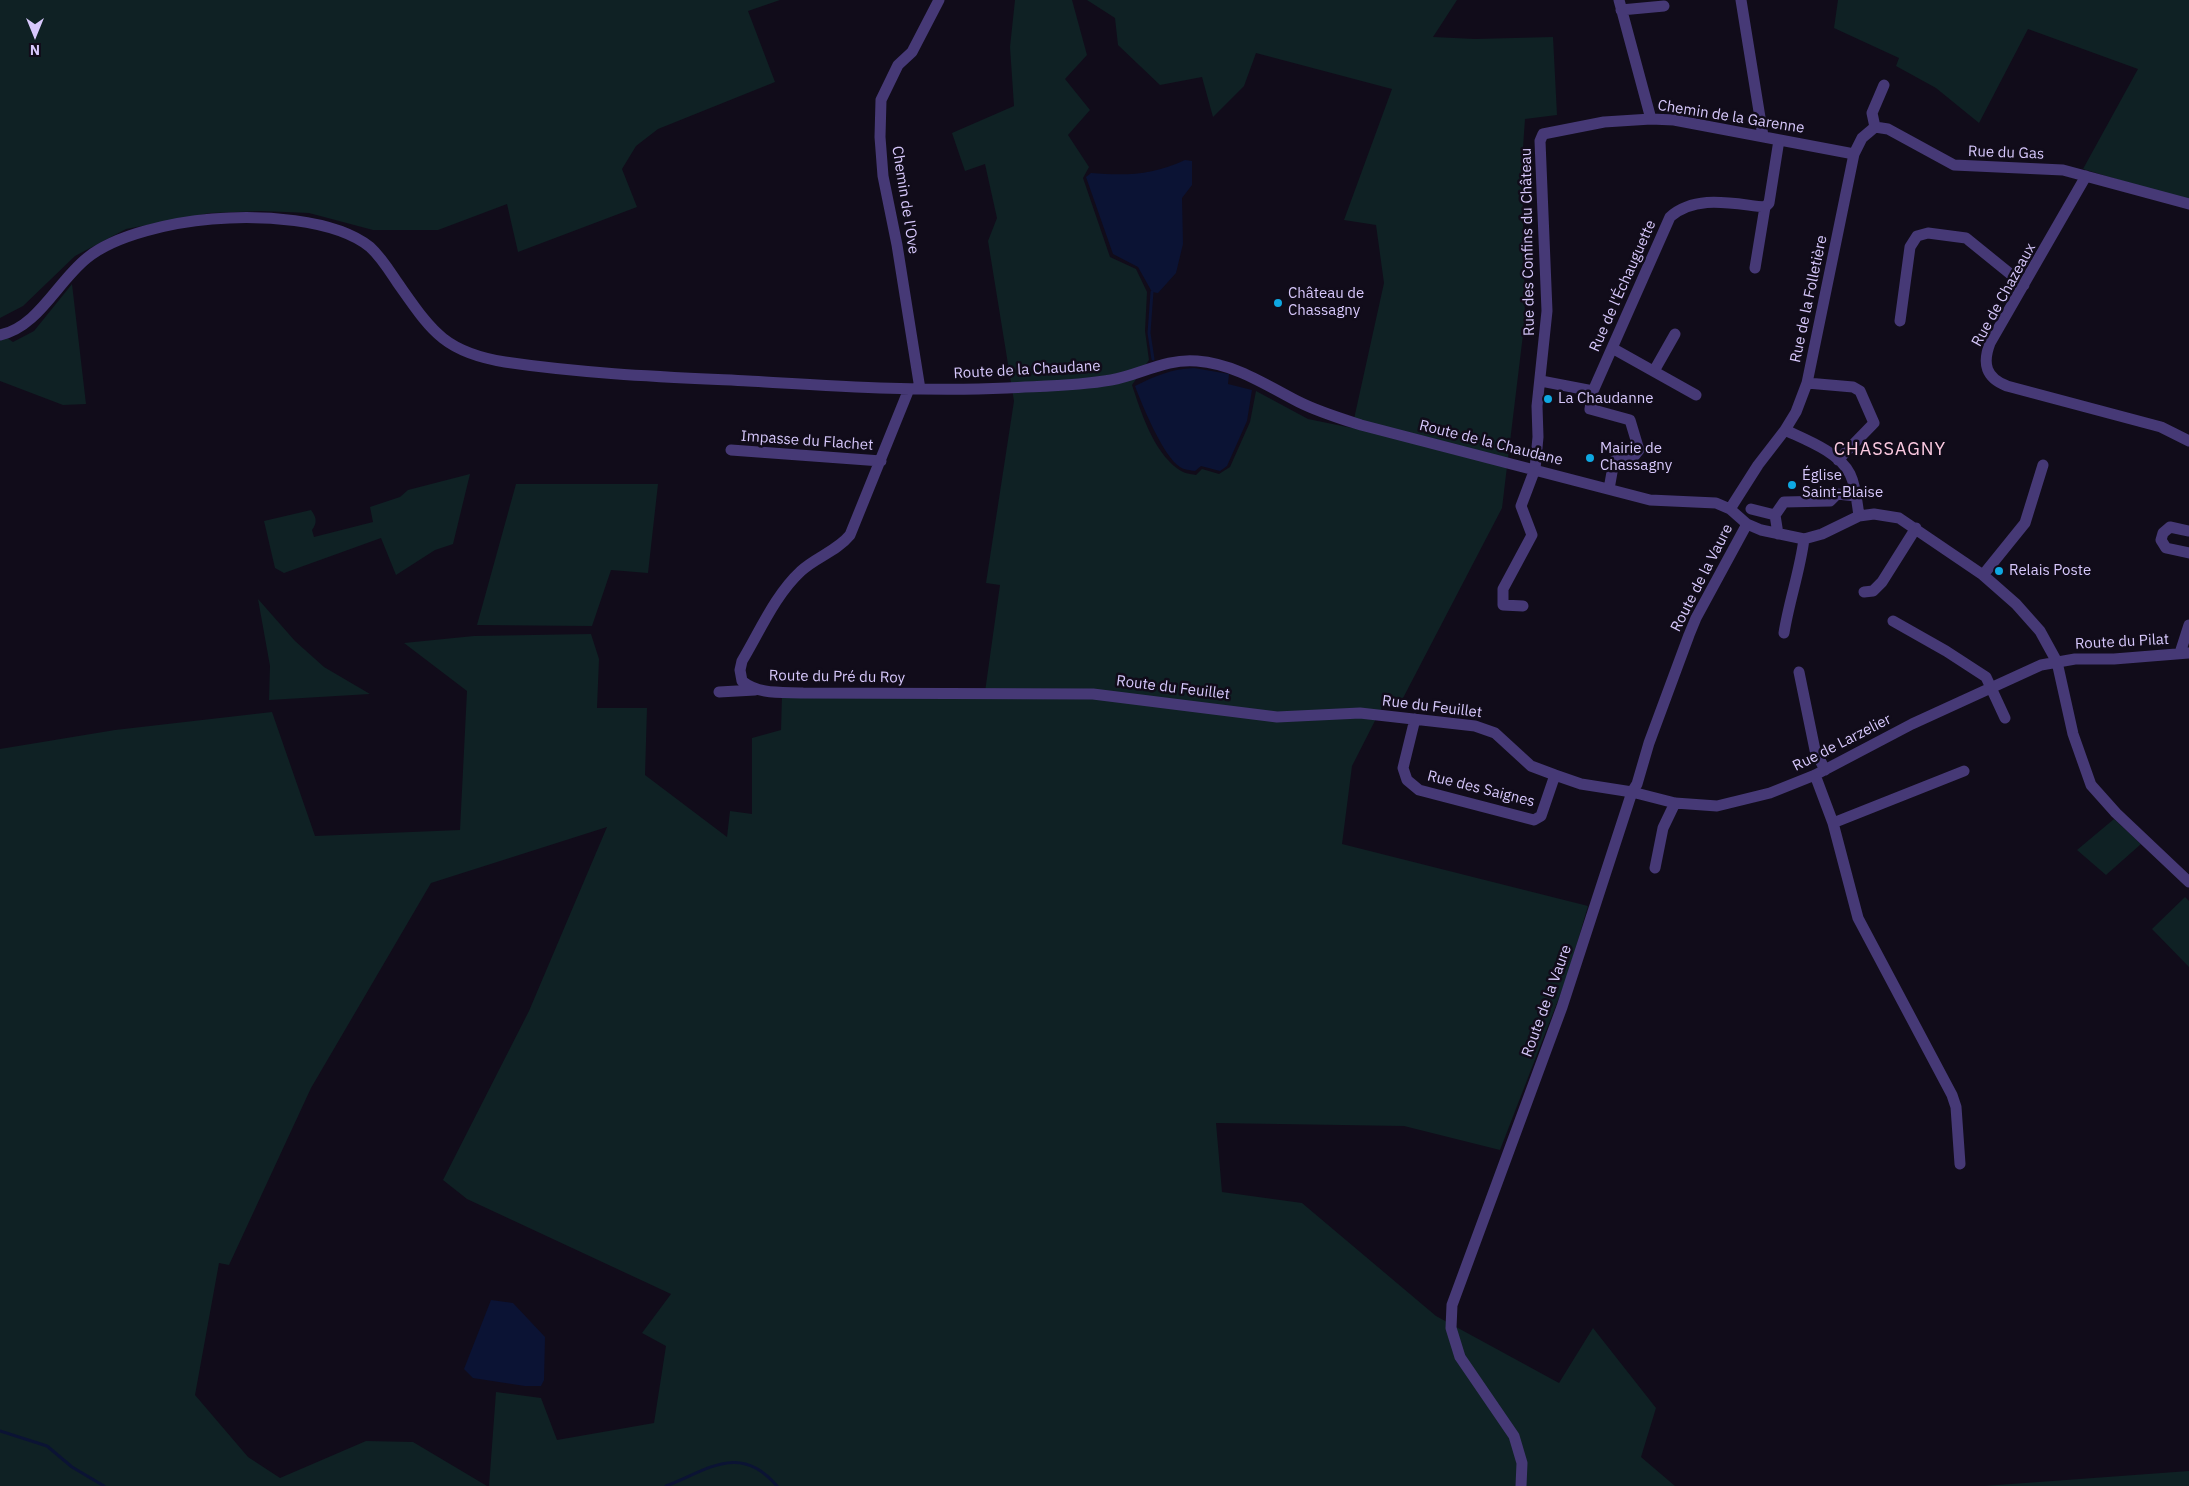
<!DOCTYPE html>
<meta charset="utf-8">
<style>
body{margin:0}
#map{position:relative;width:2189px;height:1486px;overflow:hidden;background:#110c1a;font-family:"IBM Plex Sans",sans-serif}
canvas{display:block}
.north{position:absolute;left:10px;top:10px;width:50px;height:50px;-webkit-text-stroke:4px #110c1a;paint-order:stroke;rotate:180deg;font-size:14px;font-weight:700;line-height:20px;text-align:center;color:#d7c8fc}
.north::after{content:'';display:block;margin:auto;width:18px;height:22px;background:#d7c8fc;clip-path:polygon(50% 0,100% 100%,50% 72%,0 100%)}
</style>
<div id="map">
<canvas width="2189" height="1486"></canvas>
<div class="north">N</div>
</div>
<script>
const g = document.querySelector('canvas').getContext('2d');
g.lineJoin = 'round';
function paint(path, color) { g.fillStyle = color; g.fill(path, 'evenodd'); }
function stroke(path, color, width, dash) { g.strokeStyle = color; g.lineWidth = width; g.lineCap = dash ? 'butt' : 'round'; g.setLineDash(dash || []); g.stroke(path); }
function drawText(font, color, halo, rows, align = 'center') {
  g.font = font + ' "IBM Plex Sans",sans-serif'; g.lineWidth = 5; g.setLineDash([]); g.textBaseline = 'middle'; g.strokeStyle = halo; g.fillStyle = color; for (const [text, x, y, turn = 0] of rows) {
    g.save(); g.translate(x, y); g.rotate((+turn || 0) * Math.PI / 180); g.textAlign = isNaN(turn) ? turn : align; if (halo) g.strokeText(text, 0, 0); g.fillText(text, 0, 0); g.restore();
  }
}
paint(new Path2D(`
 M0,0h780l-32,11 27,71 -117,47 -22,17 -14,23 15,38 -119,45 -11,-48 -69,26h-65l-64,-17 -48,-2 -51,2 -84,16 -51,27 -52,50 -23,12z
 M1015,0h57l15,55 -22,24 25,31 -22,25 21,32 -6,11 27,79 26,12 11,23 -2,39 4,29 -17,25c9,27 21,66 46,84 5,4 12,5 18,6l6,-6 17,5 11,-7 20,-45 6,-31 52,28 44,9 32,-145 -8,-58 -32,-5 48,-131 -136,-36 -12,33 -31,31 -11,-40 -42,8 -42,-40 -3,-27 -28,-18h370l-24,37 42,2 78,-2 4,78 -32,4 -3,43 3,156 -23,190 -100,192 -17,1 -33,65 -10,78 246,62 -21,71 -67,173 -96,-24 -188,-3 6,69 80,11 134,113 123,67 34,-55 63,80 -15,49 34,29h-1186l7,-94 45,6 16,42 97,-17 12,-77 -24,-13 29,-39 -204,-95 -24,-19 86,-169 78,-184 -176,56 -120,205 -82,177 -10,-2 -24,132 53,62 32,21 86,-37 47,1 74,44h-487v-737l115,-19 157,-18 43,124 145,-6 7,-139 -63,-48 70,-7 117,-2 8,25 -2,49h50l-2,67 82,62 3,-26 22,3v-76l29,-8 1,-34 202,3 16,-114 -14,-2 28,-182 -26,-160 9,-23 -12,-54 -20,7 -13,-38 62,-27 -4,-59z
 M1838,0h351v201l-106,-32 55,-100 -110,-40 -49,94 -43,-35 -40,-22 3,-8 -65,-30z
 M72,284l14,120 -23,1 -63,-24v-48l13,9 21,-11z
 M470,474l-17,70 -18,6 -39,25 -15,-37 -97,35 -9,-5 -11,-47 47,-11c5,7 7,12 1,20l2,7 59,-15 -3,-15 30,-10 8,-7z
 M516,484h142l-10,89 -37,-3 -19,56 -115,-1z
 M258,599l37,42 29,26 46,27 -101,6 1,-34z
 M2114,819l27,25 -35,31 -29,-25z
 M2185,897l4,4v66l-37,-38z
 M2189,1471v15h-205z`), '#0f2124');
paint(new Path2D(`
 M1185,160l7,1v24l-10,13 1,46 -7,29 -18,20 -6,-1 -14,-25 -25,-13 -27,-77 5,-4c35,3 62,2 94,-13z
 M1194,368l35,6 -1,10 24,6 -5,31 -20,45 -7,5 -19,-5 -6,5c-5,-1 -11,-1 -15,-4 -17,-11 -38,-62 -45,-81 20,-10 36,-17 59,-18z
 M491,1300l22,3 32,34 -1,43 -3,6h-16l-52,-8 -9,-9z`), '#0b1334');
stroke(new Path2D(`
 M1152,292l-3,41 4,26
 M0,1431l47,15 25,21 32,19
 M666,1486c42,-16 74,-44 111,0`), '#0b1334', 3);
stroke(new Path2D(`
 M1619,0l32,119
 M1741,0l22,136
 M1621,10l43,-4
 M1875,127l13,2 66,36 109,5 126,34
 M2086,176l-96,167c-8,21 -4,35 17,43l154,41 28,14
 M1755,268l10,-61
 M1900,321l10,-74 7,-11 11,-3 38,5 58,47
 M0,335c38,-8 57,-53 87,-77 29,-24 88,-36 125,-39 46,-4 122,-1 158,28 11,10 19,23 27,35 34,48 46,70 108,80 81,12 162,15 243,19 87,5 173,11 259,7 35,-2 70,-2 104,-8 29,-5 55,-22 86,-19 38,3 69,24 102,41 20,10 40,16 62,23l289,75 66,3 14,6 17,15 14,6 43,9 18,-5 37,-18 15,-2 25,4 84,57 33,29 24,27 17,31 16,72 18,51 25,28 73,69
 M1612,348l84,47
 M1654,371l21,-37
 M1541,381l52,10 77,-174c26,-23 63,-13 95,-10l4,-4 10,-63
 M1807,383l46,4 7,4 14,32 -36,37
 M909,389l-59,146c-13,16 -34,22 -49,36 -26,24 -41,60 -59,90l-2,9 2,11c17,14 40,11 61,12l290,1 184,23 83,-4 115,13 20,7 36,33 24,9 26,9 51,8 43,11 42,3 53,-13 45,-18 97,-51 129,-59 34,-6h39l75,-6
 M920,389l-23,-144 -14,-69 -3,-39 1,-37 17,-35 14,-13 27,-52
 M1593,391l-3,18 40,11 9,30 -4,5 -21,6 -5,28
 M1785,430c21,10 54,22 65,44 6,12 7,29 9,42
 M731,450l150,11
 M1730,509l28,-44 27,-35 11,-18 11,-29 47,-229 8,-16 13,-11 -3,-14 12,-28
 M1751,509l24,6 3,19
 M1775,515l9,-13 46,-1 7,-7 19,2
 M2189,531l-19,-4 -7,6 -2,7 5,8 23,5
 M1983,575l42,-52 18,-58
 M1864,592l9,-1 9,-9 34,-54
 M1523,606l-20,-1v-16l29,-54 -11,-29 14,-37 3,-32 -1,-31 10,-95 -7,-170 3,-7 61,-12 47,-3 23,1 180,34
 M1893,621l53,30 40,26 19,41
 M1784,633c5,-32 16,-62 20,-94
 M2180,653l9,-28
 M1799,672l16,78 10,20
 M719,692l36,-2
 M1415,719l-12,49 4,12 12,10 115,30 7,-4 14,-41
 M1815,775l18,48 131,-52
 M1833,823l25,95 94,177 4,12 4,57
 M1655,868l8,-40 12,-25
 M1521,1486l1,-23 -8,-27 -54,-79 -9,-29 1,-23 110,-298 70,-215 5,-8 12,-41 40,-108 7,-17 51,-94`), '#463976', 11);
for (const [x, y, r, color] of [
 [1278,303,5,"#0ea8e2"],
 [1548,399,5,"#0ea8e2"],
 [1590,458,5,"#0ea8e2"],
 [1792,485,5,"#0ea8e2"],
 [1999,571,5,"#0ea8e2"]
]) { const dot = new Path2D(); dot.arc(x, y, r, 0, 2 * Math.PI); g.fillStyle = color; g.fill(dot); stroke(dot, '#110c1a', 2); }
drawText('15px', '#d7c8fc', '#110c1a', [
 ["Chemin de la Garenne",1731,117,9],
 ["Rue du Gas",2006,153,2],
 ["Chemin de l'Ove",905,200,81],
 ["Rue des Confins du Château",1528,242,-91],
 ["Rue de l'Échauguette",1623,286,-66],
 ["Rue de Chazeaux",2004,295,-61],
 ["Rue de la Folletière",1809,299,-78],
 ["Route de la Chaudane",1027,370,-3],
 ["Impasse du Flachet",807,441,4],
 ["Route de la Chaudane",1491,443,14],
 ["Route de la Vaure",1702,578,-63],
 ["Route du Pilat",2122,642,-3],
 ["Route du Pré du Roy",837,677,1],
 ["Route du Feuillet",1173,688,7],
 ["Rue du Feuillet",1432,707,7],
 ["Rue de Larzelier",1842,743,-27],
 ["Rue des Saignes",1481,789,14],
 ["Route de la Vaure",1547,1001,-70]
]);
drawText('15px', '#d7c8fc', '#110c1a', [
 ["Château de",1288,294],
 ["Chassagny",1288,311],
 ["La Chaudanne",1558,399],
 ["Mairie de",1600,449],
 ["Chassagny",1600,466],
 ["Église",1802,476],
 ["Saint-Blaise",1802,493],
 ["Relais Poste",2009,571]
], 'left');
g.letterSpacing = '1px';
drawText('18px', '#fccae1', '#110c1a', [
 ["CHASSAGNY",1890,450]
]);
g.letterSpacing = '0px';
</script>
